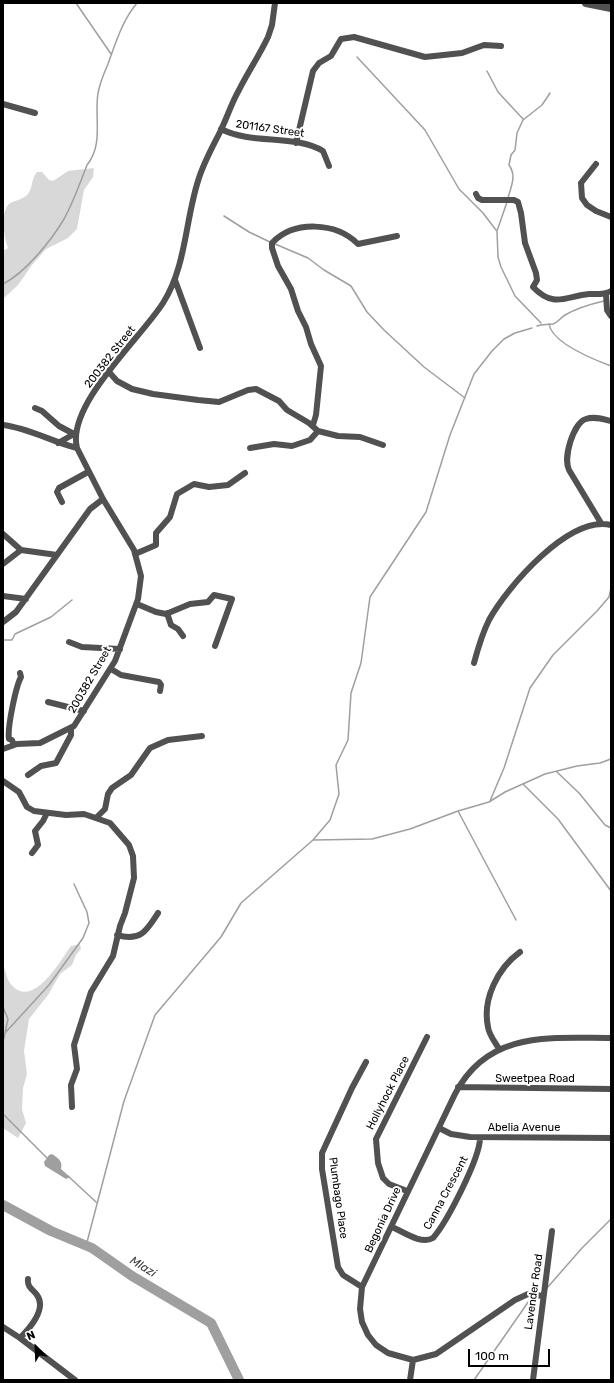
<!DOCTYPE html>
<style>
body{margin:0}
#map{position:relative;width:614px;height:1383px;overflow:hidden;background:#fff;font-family:Rubik,sans-serif}
canvas{display:block}
.frame{position:absolute;inset:0;border:4px solid #000;pointer-events:none}
.north{position:absolute;left:16px;top:1327px;width:40px;height:40px;-webkit-text-stroke:3px #fff;paint-order:stroke;rotate:336deg;font-size:11px;font-weight:700;line-height:16px;text-align:center;color:#000}
.north::after{content:'';display:block;margin:auto;width:14px;height:18px;background:#000;clip-path:polygon(50% 0,100% 100%,50% 72%,0 100%)}
.scale{position:absolute;left:468px;top:1349px;width:82px;height:18px;box-sizing:border-box;border:2px solid #000;border-top:0;padding-left:5px;font-size:12px;line-height:14px;white-space:nowrap;color:#000;-webkit-text-stroke:3px #fff;paint-order:stroke}
</style>
<div id="map">
<canvas width="614" height="1383"></canvas>
<div class="frame"></div>
<div class="north">N</div>
<div class="scale">100 m</div>
</div>
<script>
const g = document.querySelector('canvas').getContext('2d');
g.lineJoin = 'round';
function paint(path, color) { g.fillStyle = color; g.fill(path, 'evenodd'); }
function stroke(path, color, width, dash) { g.strokeStyle = color; g.lineWidth = width; g.lineCap = dash ? 'butt' : 'round'; g.setLineDash(dash || []); g.stroke(path); }
function drawText(font, color, halo, rows, align = 'center') {
  g.font = font + ' Rubik,sans-serif'; g.lineWidth = 4; g.setLineDash([]); g.textBaseline = 'middle'; g.strokeStyle = halo; g.fillStyle = color; for (const [text, x, y, turn = 0] of rows) {
    g.save(); g.translate(x, y); g.rotate((+turn || 0) * Math.PI / 180); g.textAlign = isNaN(turn) ? turn : align; if (halo) g.strokeText(text, 0, 0); g.fillText(text, 0, 0); g.restore();
  }
}
paint(new Path2D(`
 M94,168l-1,9 -9,13 -7,39 -9,9 -22,11 -14,16 -14,20 -15,14v-48l5,-3c-4,-11 -8,-35 1,-44 5,-4 14,-4 19,-10 5,-6 3,-16 9,-22h5l7,8 4,1 15,-10z
 M80,944l1,5 -5,6 -4,10 -12,9 -12,21 -19,24 -5,32 3,23 -4,14 -1,21 4,14 -8,15 -15,-10v-162c3,5 4,13 7,17 22,29 50,-22 61,-37z`), '#d8d8d8');
paint(new Path2D(`
 M52,1154c6,4 11,7 9,15l9,8 -4,2 -21,-13 -1,-4 5,-7z`), '#9f9f9f');
stroke(new Path2D(`
 M76,3l35,51
 M357,57l68,73 34,59 24,24 13,17
 M487,71l11,21 25,27
 M508,198c3,-12 9,-22 1,-33l2,-10 4,-5 2,-17 6,-13 19,-15 8,-12
 M507,202l-10,29 1,26 3,10 14,29 26,27
 M224,216l25,16 21,10
 M275,244l33,14 16,12 27,16 16,26 17,18 40,37 41,31
 M3,284c22,-11 48,-43 61,-65 9,-16 16,-36 23,-54 17,-21 7,-48 11,-72 2,-10 6,-20 10,-29 8,-22 14,-43 29,-61
 M549,324c3,19 46,36 62,42
 M537,326c5,-2 10,-1 16,-2 6,-2 7,-6 12,-9 12,-7 26,-11 39,-14
 M3,640h9l3,-6 36,-17 21,-17
 M557,772l22,21 26,32 6,3
 M523,784l35,35 53,72
 M490,801l14,-33 26,-80 23,-33 44,-44 12,-14 2,-9
 M458,811l58,109
 M314,840l58,-1 38,-10 48,-18 31,-9 16,-10 40,-18 32,-8 23,-3 11,-4
 M3,1007l5,12 -5,23
 M5,1033l44,-48 34,-47 6,-15 -2,-11 -13,-28
 M3,1114l44,44
 M68,1176l28,26
 M86,1246l38,-145 31,-86 66,-78 20,-34 72,-63 17,-20 9,-26 -3,-29 12,-25 3,-47 10,-30 9,-66 56,-85 24,-77 24,-61 18,-23 12,-12 11,-6 17,-5
 M547,1288l35,-40 29,-29
 M474,1380l57,-82`), '#9f9f9f', 1.5);
stroke(new Path2D(`
 M3,1205l48,26 41,17 40,28 79,47 28,57`), '#9f9f9f', 10);
stroke(new Path2D(`
 M3,104l32,9
 M221,129c31,16 73,5 102,22l6,15
 M296,143l17,-72 6,-8 12,-7 10,-17 13,-2 71,20 37,-4 22,-8 17,1
 M596,164l-15,19 1,15 5,7 9,6 15,6
 M476,194l2,4 4,2h32l4,2 3,11 4,30 11,30 1,7 -4,7c21,22 33,9 56,7 9,0 15,1 22,-3
 M175,280l25,68
 M606,294l1,16 4,6
 M109,372l8,9 15,8 21,5 45,6 21,2 29,-12 8,-1 23,12 8,9 22,13 9,8 20,5 22,1 23,8
 M35,408l7,3 17,15 15,8
 M3,425c26,3 49,17 74,23
 M313,425l3,-10 5,-49 -10,-22 -5,-17 -8,-16 -7,-22 -13,-23 -6,-18v-5c22,-23 64,-21 86,1l39,-8
 M58,443l16,-9 2,2
 M250,448l24,-4 18,2 18,-6 8,-9
 M62,502l-5,-10 2,-4 29,-16
 M601,523l-32,-53c-6,-12 4,-47 17,-51 8,-3 17,0 25,2
 M3,534l18,16 36,5
 M135,554l21,-9v-12l14,-16 7,-23 17,-10 15,3 19,-2 17,-12
 M3,564l18,-14
 M3,596l23,3
 M137,604l19,8 10,2 24,-10 18,-2 6,-7 18,4 -17,47
 M167,613l4,12 7,4 5,7
 M3,622l13,-10 74,-103 13,-10
 M69,642l13,5 38,2
 M474,663c4,-15 8,-29 15,-43 18,-33 80,-105 122,-95
 M111,669l10,6 38,7 2,3 -1,6
 M48,702l36,9
 M14,745l-2,-5 -3,-1c-2,-11 7,-53 12,-62l-1,-4
 M3,749l14,-5 23,-1 34,-17 41,-65 23,-62 3,-23 -7,-26 -31,-51 -26,-51c-11,-43 64,-110 86,-145 23,-36 22,-81 35,-122 5,-17 14,-33 22,-49 7,-14 11,-28 19,-42 9,-18 20,-34 29,-53l4,-12 3,-22
 M28,775l13,-9 15,-3 15,-28v-6
 M3,781l16,11 8,15 7,4 32,4 18,-1 26,9 19,22 4,11 1,22 -9,35 -5,13 -7,30 -22,36 -17,53 3,24 -6,16 1,22
 M96,818l9,-9 3,-15 4,-6 19,-13 19,-27 18,-8 34,-4
 M32,853l6,-8 -3,-14 8,-10 4,-8
 M117,935c24,7 30,-5 41,-22
 M499,1049c-4,-7 -10,-14 -11,-22 -6,-28 10,-59 32,-75
 M458,1087l153,2
 M439,1128l12,6 19,3 141,1
 M407,1191l-18,-7 -6,-6 -5,-15 -2,-24 51,-102
 M392,1227c12,5 29,18 41,11 14,-16 47,-80 47,-100
 M362,1287l-19,-12 -5,-8 -16,-98v-16l30,-65 14,-26
 M543,1296l-15,-2 -13,6 -79,54 -23,6 -25,-7 -12,-8 -8,-10 -6,-13 -2,-13 2,-22 93,-193c33,-64 95,-56 156,-56
 M3,1327l17,11 55,42
 M20,1338c9,-9 27,-29 17,-43 -4,-6 -10,-7 -9,-16
 M410,1380l3,-20
 M533,1380l19,-149`), '#515151', 6);
stroke(new Path2D(`
 M586,3l25,5`), '#515151', 8);
drawText('11px', '#000', '#fff', [
 ["201167 Street",270,129,8],
 ["200382 Street",110,357,-52],
 ["200382 Street",90,680,-60],
 ["Sweetpea Road",535,1079],
 ["Hollyhock Place",388,1093,-63],
 ["Abelia Avenue",524,1128],
 ["Canna Crescent",446,1193,-62],
 ["Plumbago Place",338,1198,82],
 ["Begonia Drive",383,1220,-65],
 ["Lavender Road",534,1292,-82]
]);
drawText('italic 12px', '#404040', '#fff', [
 ["Mlazi",143,1267,32]
]);
</script>
